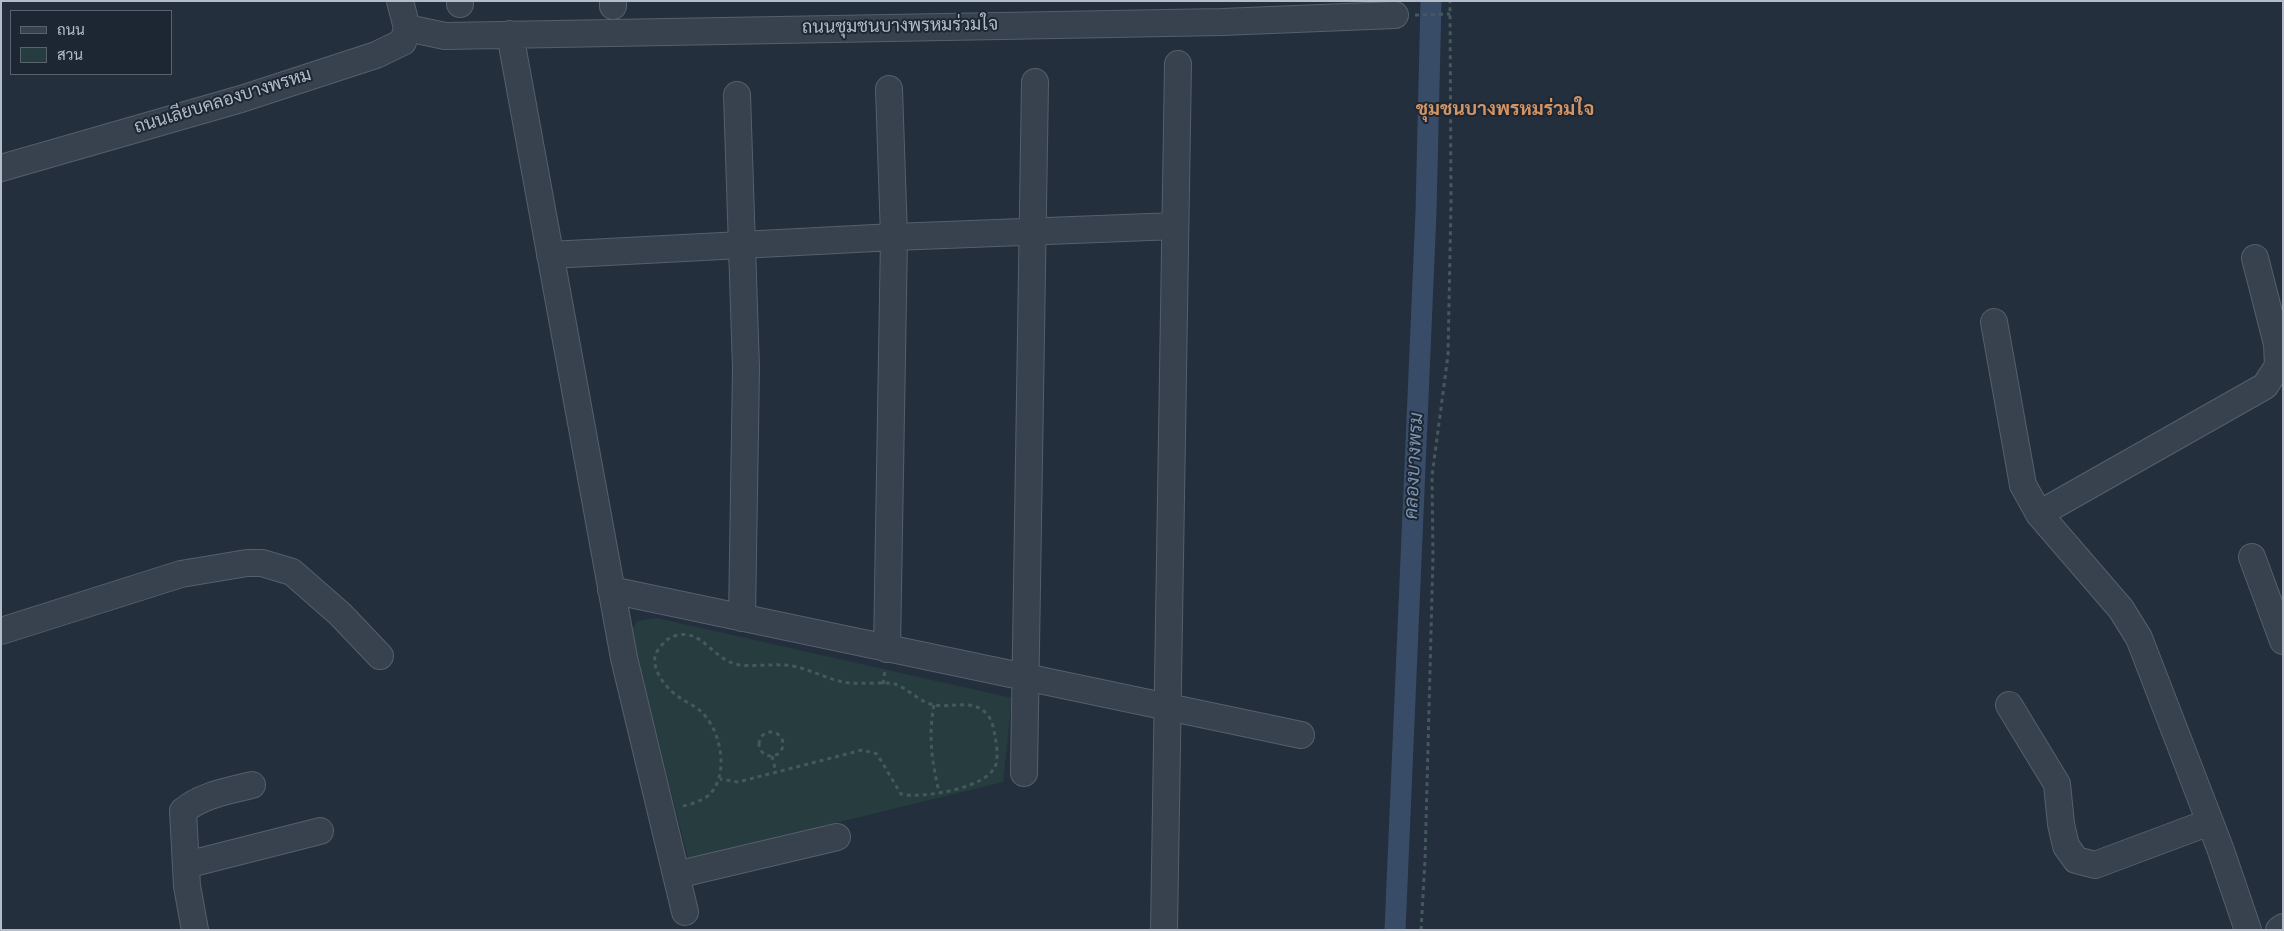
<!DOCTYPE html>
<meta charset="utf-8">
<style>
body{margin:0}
#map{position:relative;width:2284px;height:931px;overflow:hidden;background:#242f3e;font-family:Jost,Sarabun,sans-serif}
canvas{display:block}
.frame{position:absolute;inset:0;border:2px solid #b4bcc9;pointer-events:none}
.legend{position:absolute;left:10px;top:10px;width:162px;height:65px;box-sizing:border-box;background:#1d2633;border:1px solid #59626f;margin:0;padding:6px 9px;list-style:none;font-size:15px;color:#b4bcc9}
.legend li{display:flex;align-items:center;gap:10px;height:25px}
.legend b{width:25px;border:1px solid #59626f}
</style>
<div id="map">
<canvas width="2284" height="931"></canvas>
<div class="frame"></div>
<ul class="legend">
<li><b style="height:6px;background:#38414e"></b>ถนน</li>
<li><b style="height:14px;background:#263c3f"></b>สวน</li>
</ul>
</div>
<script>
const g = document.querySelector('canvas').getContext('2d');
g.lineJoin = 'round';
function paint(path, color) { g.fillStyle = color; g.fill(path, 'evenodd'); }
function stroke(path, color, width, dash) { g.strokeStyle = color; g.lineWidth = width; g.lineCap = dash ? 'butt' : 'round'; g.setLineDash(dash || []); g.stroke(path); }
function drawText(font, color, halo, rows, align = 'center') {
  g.font = font + ' Jost,Sarabun,sans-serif'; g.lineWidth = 4; g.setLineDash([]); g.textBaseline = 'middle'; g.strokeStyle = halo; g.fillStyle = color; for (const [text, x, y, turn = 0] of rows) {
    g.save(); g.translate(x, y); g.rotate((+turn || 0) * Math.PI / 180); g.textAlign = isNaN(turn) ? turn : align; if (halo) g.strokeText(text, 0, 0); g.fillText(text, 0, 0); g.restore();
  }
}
paint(new Path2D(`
 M657,618l355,80 -9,84 -315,77 -57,-227 6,-11z`), '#263c3f');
stroke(new Path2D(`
 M1395,930l31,-718 5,-211`), '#394c67', 21);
const minor = new Path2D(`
 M460,1v3
 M613,6v-5
 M407,28l38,8 777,-14 173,-7
 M510,34l114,624 61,254
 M737,95l9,273 -4,250
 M1,168l240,-69 135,-44 27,-13 4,-14 -7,-27
 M550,255l344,-18 281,-11
 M1994,322l29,163 16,29 82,95 18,29 81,210 28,82
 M2039,514l226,-128 13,-20 -1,-22 -22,-86
 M2252,557l31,84
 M611,590l690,145
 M1,631l180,-57 66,-11h15l30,9 48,42 40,42
 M887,649l7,-412 -5,-148
 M2009,705l48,79 4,40 5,22 10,14 19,5 115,-43
 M1024,773l11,-691
 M186,865l134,-34
 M676,875l161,-38
 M195,930l-8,-44 -4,-75c19,-16 45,-20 69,-26
 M1164,930l14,-866
 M2279,930l4,-3`);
stroke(minor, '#565f6c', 28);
stroke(new Path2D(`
 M1415,15l35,-1
 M883,684l2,-14
 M934,705c-6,31 -2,57 5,87
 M759 744a12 12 0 1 1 24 0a12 12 0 1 1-24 0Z
 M772,756l4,16
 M683,806c9,-2 21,-6 27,-12 18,-19 12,-57 -4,-77 -8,-11 -20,-14 -30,-22 -11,-8 -29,-31 -18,-45 6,-8 10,-13 20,-15 26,-5 35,26 62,30 17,2 35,-2 53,1 20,4 37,15 57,17 11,1 38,-1 45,1 14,5 25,19 40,21 16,3 38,-6 51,8 6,6 8,16 9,24 2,8 3,19 1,27 -6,24 -74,35 -95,30l-24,-40 -15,-4 -124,32 -18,-3
 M1421,930l4,-69 8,-305 -1,-80 16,-121 3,-152 -1,-202`), '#44595c', 3, [4, 4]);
stroke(minor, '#38414e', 26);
drawText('18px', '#b4bcc9', '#1d2633', [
 ["ถนนชุมชนบางพรหมร่วมใจ",900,27,-1],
 ["ถนนเลียบคลองบางพรหม",223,102,-17]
]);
drawText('bold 19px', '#d59563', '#1d2633', [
 ["ชุมชนบางพรหมร่วมใจ",1505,110]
]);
drawText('italic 19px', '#7c92b1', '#1d2633', [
 ["คลองบางพรม",1415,466,-87]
]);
</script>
